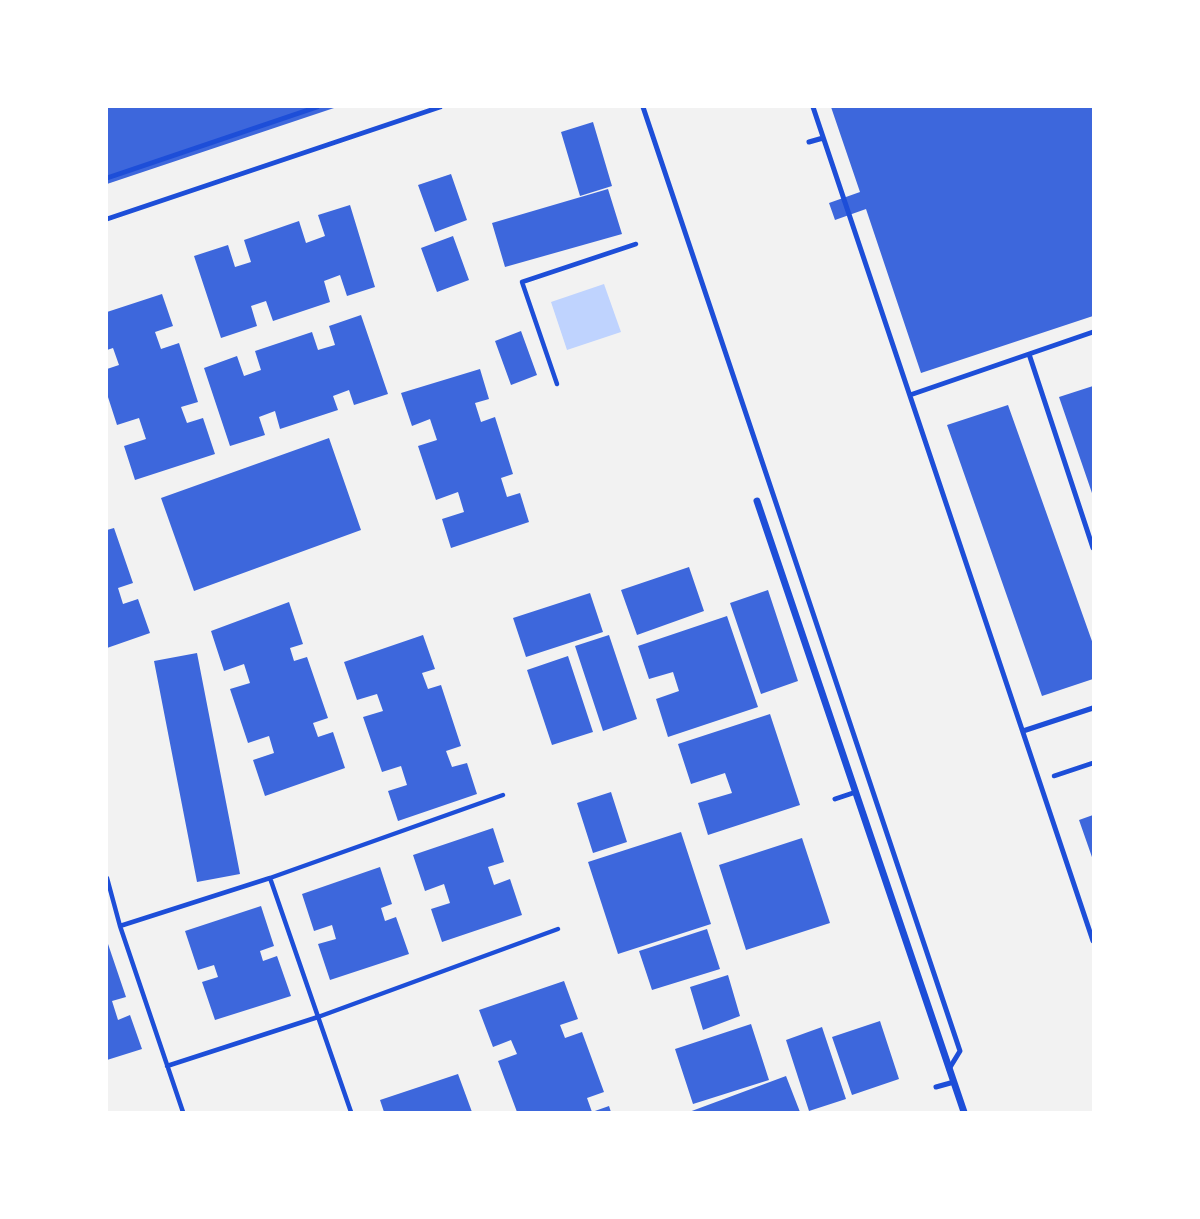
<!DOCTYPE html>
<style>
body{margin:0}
#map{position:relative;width:1200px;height:1219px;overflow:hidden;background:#f2f2f2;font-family:Montserrat,sans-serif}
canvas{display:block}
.frame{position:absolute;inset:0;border:108px solid #fff;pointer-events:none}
</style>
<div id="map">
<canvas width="1200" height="1219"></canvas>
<div class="frame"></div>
</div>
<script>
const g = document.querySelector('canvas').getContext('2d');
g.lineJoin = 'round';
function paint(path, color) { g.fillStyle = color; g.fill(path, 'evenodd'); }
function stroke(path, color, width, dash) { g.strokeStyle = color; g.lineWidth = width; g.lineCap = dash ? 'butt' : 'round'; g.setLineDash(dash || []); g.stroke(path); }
paint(new Path2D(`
 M604,284l17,48 -54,18 -16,-48z`), '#bfd3fe');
paint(new Path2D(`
 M107,107h230l-230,77z
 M831,107h262v209l-172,57 -55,-164 -31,11 -6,-17 31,-11z
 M593,122l19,64 -32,10 -19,-64z
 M451,174l16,46 -32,12 -17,-47z
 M608,189l14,45 -117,33 -13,-44z
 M350,205l25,82 -28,9 -7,-21 -16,6 6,21 -57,19 -7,-20 -15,5 6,20 -36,12 -27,-82 34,-11 7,22 16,-5 -7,-22 55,-19 7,22 19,-7 -7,-21z
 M453,236l16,44 -32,12 -16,-44z
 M162,294l11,32 -18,6 6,17 18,-6 19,59 -17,5 6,16 16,-5 12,36 -80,26 -11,-34 22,-7 -7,-21 -22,7 -10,-31v-25l12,-4 -6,-17 -6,2v-38z
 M361,315l27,79 -34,11 -5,-15 -16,6 5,14 -58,19 -5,-18 -16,6 6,18 -35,11 -26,-78 33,-12 7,20 17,-6 -6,-19 57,-19 6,18 17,-5 -6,-19z
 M521,331l16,44 -26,10 -16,-44z
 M480,369l9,30 -14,4 6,19 14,-5 18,57 -12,4 6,19 13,-4 9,29 -78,26 -9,-29 22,-7 -6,-20 -22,8 -18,-54 19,-6 -7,-21 -18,7 -11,-33z
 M1093,386v110l-34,-99z
 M1008,405l85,239v35l-51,17 -95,-271z
 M329,438l32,92 -167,61 -33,-93z
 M114,528l19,55 -15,5 5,16 15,-5 12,34 -43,15v-118z
 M689,567l15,44 -67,24 -16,-45z
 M768,590l30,91 -37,13 -31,-91z
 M590,593l13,39 -77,25 -13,-39z
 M289,602l14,42 -13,4 4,13 13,-4 21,61 -15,5 5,14 15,-5 12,36 -80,28 -12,-36 21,-7 -5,-17 -21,7 -18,-54 20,-6 -6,-19 -20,7 -13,-40z
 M727,616l31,91 -90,30 -12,-38 23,-8 -6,-19 -24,7 -11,-33z
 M423,635l12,34 -13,4 6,16 13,-4 20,61 -15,5 6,16 15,-4 10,31 -79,27 -10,-30 19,-6 -6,-19 -19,6 -19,-55 20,-6 -6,-17 -20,6 -13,-38z
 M609,635l28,84 -34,12 -28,-85z
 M197,653l43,221 -43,8 -43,-221z
 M568,656l25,76 -41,13 -25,-75z
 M770,714l30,91 -92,30 -10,-32 34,-10 -7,-20 -34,11 -13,-40z
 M611,792l16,50 -34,11 -16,-50z
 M1093,815v45l-14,-40z
 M493,828l11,34 -16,5 6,18 16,-6 12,36 -80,27 -11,-33 19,-6 -6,-19 -19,7 -12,-36z
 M681,832l30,92 -93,30 -30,-92z
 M802,838l28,85 -84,27 -27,-85z
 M380,867l12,37 -11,4 4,13 11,-4 13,37 -79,26 -12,-36 18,-5 -4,-14 -18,6 -12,-37z
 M261,906l13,40 -14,5 3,10 14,-5 14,40 -76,24 -13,-38 16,-5 -4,-12 -16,5 -13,-39z
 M707,929l13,40 -68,21 -13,-39z
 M107,941l19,56 -14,4 6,19 12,-5 12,34 -35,11z
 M728,975l12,41 -37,14 -13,-43z
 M564,981l14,38 -18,6 5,13 17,-6 22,60 -17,6 5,14 17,-6 2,6h-94l-19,-51 19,-7 -6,-14 -18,7 -14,-37z
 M880,1021l19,58 -47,16 -20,-58z
 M751,1024l18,56 -76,24 -18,-55z
 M822,1027l24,72 -37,12 -23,-71z
 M458,1074l14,38h-88l-4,-12z
 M786,1076l14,36h-111z`), '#3d67dc');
stroke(new Path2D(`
 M557,384l-35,-102 114,-38
 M1054,776l39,-13
 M107,878l13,48 63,186
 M270,878l81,234
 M120,926l150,-48 233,-83
 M167,1066l151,-49 240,-88`), '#1d4ed8', 4.5);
stroke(new Path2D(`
 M643,107l317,944 -11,18
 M813,107l280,834
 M809,142l14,-4
 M107,178l210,-71
 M107,219l333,-112
 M1029,354l64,194
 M910,395l183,-63
 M1023,731l70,-23
 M835,799l21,-7
 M936,1087l18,-5`), '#1d4ed8', 5);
stroke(new Path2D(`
 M757,501l207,611`), '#1d4ed8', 7);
</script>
